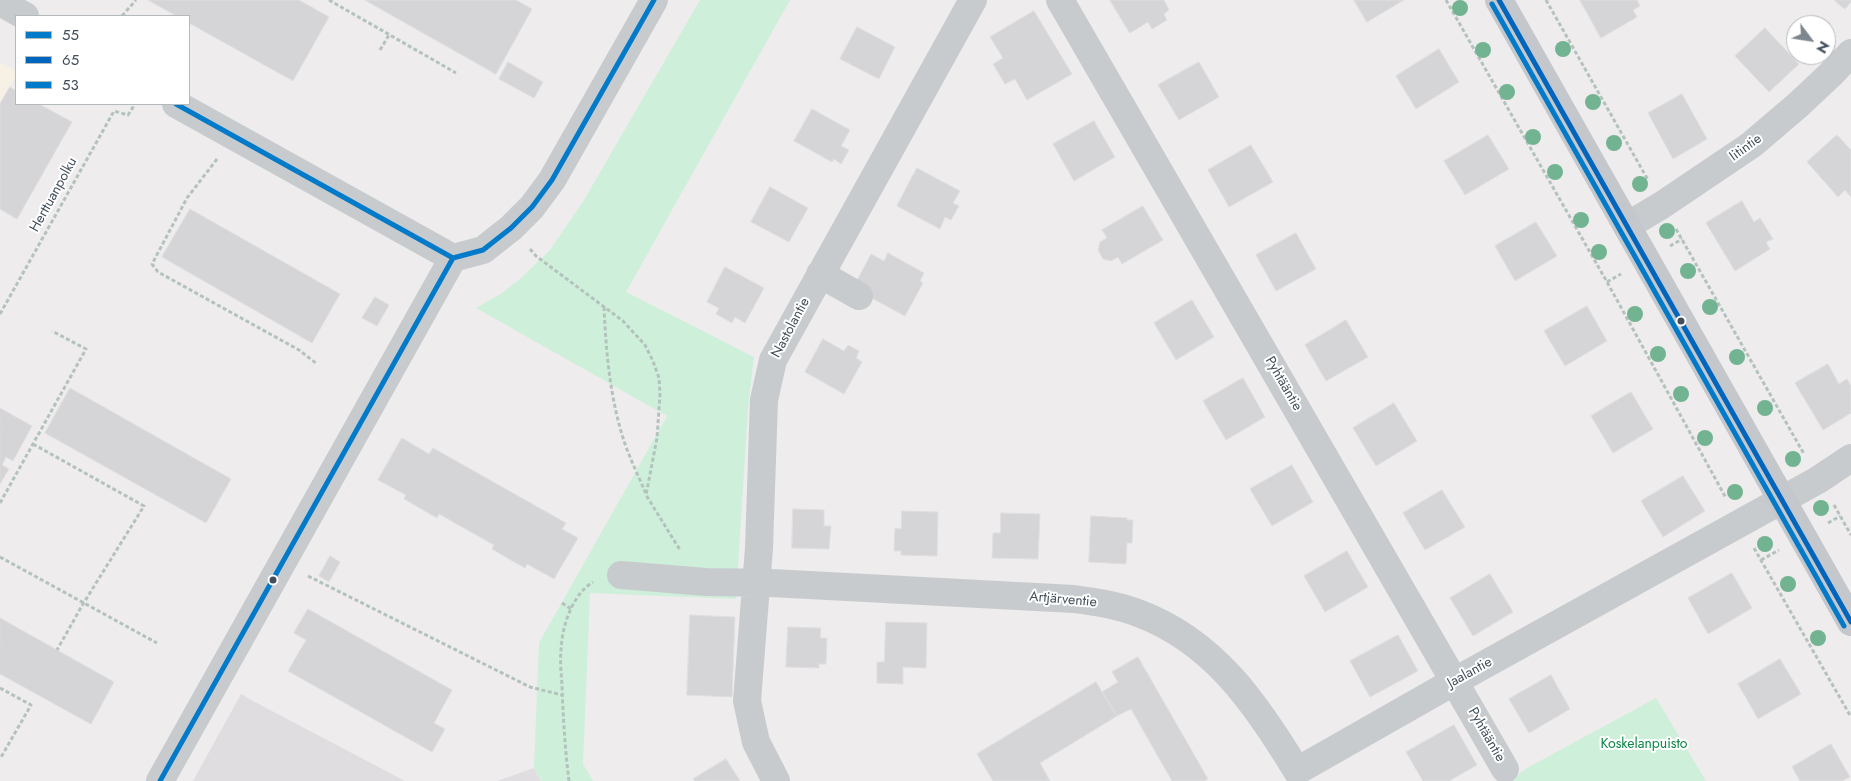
<!DOCTYPE html>
<meta charset="utf-8">
<style>
body{margin:0}
#map{position:relative;width:1851px;height:781px;overflow:hidden;background:#eeecec;font-family:Jost,sans-serif}
canvas{display:block}
.legend{position:absolute;left:15px;top:15px;width:175px;height:90px;box-sizing:border-box;background:#fff;border:1px solid #b3b9bd;margin:0;padding:6px 9px;list-style:none;font-size:15px;color:#424f5b}
.legend li{display:flex;align-items:center;gap:10px;height:25px}
.legend b{width:25px;border:1px solid #b3b9bd}
.north{position:absolute;left:1786px;top:15px;width:50px;height:50px;box-sizing:border-box;background:#fff;border:1px solid #b3b9bd;border-radius:50%;rotate:121deg;font-size:14px;font-weight:700;line-height:20px;text-align:center;color:#424f5b}
.north::after{content:'';display:block;margin:auto;width:18px;height:22px;background:#7e868e;clip-path:polygon(50% 0,100% 100%,50% 72%,0 100%)}
</style>
<div id="map">
<canvas width="1851" height="781"></canvas>
<ul class="legend">
<li><b style="height:6px;background:#007ac9"></b>55</li>
<li><b style="height:6px;background:#0065bd"></b>65</li>
<li><b style="height:6px;background:#007ac9"></b>53</li>
</ul>
<div class="north">N</div>
</div>
<script>
const g = document.querySelector('canvas').getContext('2d');
g.lineJoin = 'round';
function paint(path, color) { g.fillStyle = color; g.fill(path, 'evenodd'); }
function stroke(path, color, width, dash) { g.strokeStyle = color; g.lineWidth = width; g.lineCap = dash ? 'butt' : 'round'; g.setLineDash(dash || []); g.stroke(path); }
function drawText(font, color, halo, rows, align = 'center') {
  g.font = font + ' Jost,sans-serif'; g.lineWidth = 4; g.setLineDash([]); g.textBaseline = 'middle'; g.strokeStyle = halo; g.fillStyle = color; for (const [text, x, y, turn = 0] of rows) {
    g.save(); g.translate(x, y); g.rotate((+turn || 0) * Math.PI / 180); g.textAlign = isNaN(turn) ? turn : align; if (halo) g.strokeText(text, 0, 0); g.fillText(text, 0, 0); g.restore();
  }
}
paint(new Path2D(`
 M0,62l16,9v4l-16,29z`), '#f7f1e5');
paint(new Path2D(`
 M241,694l12,7 152,80h-212z
 M534,768l7,13h-44z`), '#dfdddf');
paint(new Path2D(`
 M700,0h90l-164,292 128,65 -6,51 -12,191 -146,-6 -7,171 10,17h-52l-7,-13 5,-125 128,-227 -191,-108 26,-15 18,-14 30,-29 34,-50z
 M1656,698l50,83h-197l18,-13z`), '#cef0da');
const building = new Path2D(`
 M148,0h151l30,17 -36,64 -104,-58v-7h-12z
 M365,0h151l16,9 -36,65z
 M1110,0h54l5,10 -5,4 3,6 -15,9 -4,-7 -18,11z
 M1354,0h50l-37,22z
 M1580,0h57l3,6 -7,4 4,7 -36,21z
 M1834,0h17v2l-6,7z
 M1034,11l38,63 -45,26 -12,-21 -10,5 -12,-20 10,-6 -13,-21z
 M857,27l38,20 -16,32 -39,-20z
 M1765,28l34,36 -30,28 -34,-36z
 M1439,49l20,33 -43,27 -20,-33z
 M508,62l35,20 -9,16 -35,-19z
 M1199,62l20,35 -40,23 -21,-35z
 M10,87l6,4v13h23l33,18 -55,97 -17,-10v-105z
 M1682,94l25,45 -34,20 -25,-46z
 M812,109l38,21 -9,16 8,4 -8,14 -7,-5 -2,3 -38,-21z
 M1094,121l21,36 -41,24 -21,-37z
 M1488,135l21,34 -44,26 -21,-34z
 M1837,135l14,15v47l-6,-7 -7,7 -31,-35z
 M1251,145l22,37 -44,25 -21,-37z
 M917,168l43,23 -7,12 6,3 -8,14 -6,-3 -5,12 -43,-23z
 M770,187l38,21 -19,34 -38,-20z
 M1742,201l12,21 6,-4 13,21 -7,3 4,7 -35,22 -29,-48z
 M1143,206l20,34 -41,24 -4,-7 -7,4 -8,-2 -5,-9 2,-8 7,-4 -5,-8z
 M190,209l150,85 -28,49 -150,-86z
 M1536,222l21,34 -42,25 -20,-35z
 M1296,233l20,36 -40,22 -20,-36z
 M888,253l36,20 -4,8 3,2 -18,33 -52,-28 18,-34 13,7z
 M725,267l39,21 -19,35 -10,-6 -3,6 -16,-9 3,-6 -12,-6z
 M375,297l14,8 -12,21 -15,-8z
 M1192,300l22,37 -38,23 -22,-37z
 M1587,306l20,35 -42,25 -21,-35z
 M1346,320l22,37 -42,24 -21,-36z
 M823,339l21,12 4,-6 11,6 -3,7 6,4 -18,32 -39,-22z
 M1828,364l11,20 8,-5 4,7v27l-28,17 -28,-47z
 M1243,378l22,39 -39,23 -23,-39z
 M70,388l161,91 -25,44 -161,-90z
 M1631,392l22,37 -40,24 -22,-37z
 M1394,403l23,38 -41,25 -23,-38z
 M0,408l32,18 -19,35 -7,-4 -4,8 7,4 -9,15z
 M402,438l27,16 4,-6 133,75 -4,6 16,9 -24,41 -27,-15 -2,4 -16,-9 -17,-10 2,-4 -55,-31 -2,4 -33,-19 2,-4 -28,-15z
 M1292,465l21,37 -41,24 -22,-37z
 M1683,476l22,35 -42,26 -22,-36z
 M1442,490l23,37 -40,23 -22,-37z
 M793,509l31,1v16h7l-2,23 -37,-1z
 M902,511l36,1 -1,44 -36,-1v-4h-7l1,-23 6,1z
 M1001,513l39,1 -2,45 -46,-1 1,-25h7z
 M1091,516l36,2v2h6l-1,23h-5l-1,21 -37,-2z
 M1347,551l21,36 -43,25 -21,-36z
 M330,556l10,6 -11,20 -10,-6z
 M1732,573l20,35 -44,26 -20,-36z
 M1490,574l23,38 -40,24 -23,-38z
 M308,609l144,81 -18,33 11,6 -13,23 -144,-81 18,-31 -12,-7z
 M690,615l45,2 -3,80 -45,-2z
 M0,618l114,64 -23,42 -91,-50z
 M886,622l41,1 -1,45 -23,-1v17l-26,-1v-21h7z
 M788,627l33,1 -1,10h7l-1,26h-7v4l-33,-1z
 M1398,635l20,36 -48,26 -20,-36z
 M1138,657l70,122 -4,2h-32l-41,-72 -14,7 -15,-24 16,-10 -6,-10z
 M1780,659l21,35 -43,25 -20,-35z
 M1551,675l19,34 -41,24 -20,-34z
 M1096,682l21,34 -77,47 10,18h-57l-16,-27z
 M1454,725l23,40 -28,16h-26l-17,-29z
 M1831,744l19,33 -8,4h-42l-8,-14z
 M726,759l14,22h-45l-2,-2z`);
paint(building, '#d5d4d7');
stroke(building, '#dfdee0', 1);
stroke(new Path2D(`
 M329,0l127,73
 M1446,0l161,282 119,216
 M1546,0l102,180
 M122,16l14,-16
 M380,50l9,-15
 M217,159l-30,39 -35,66 6,8 141,78 18,14
 M1676,229l128,225
 M1670,246l12,-7
 M530,249l6,7 87,65 22,24 8,16 6,17 1,16 -3,44 -11,57 34,55
 M1607,282l14,-8
 M604,307c2,45 6,91 20,134 6,18 15,36 22,53
 M0,314l114,-203 14,4 7,-11
 M33,444l111,62 -61,98 -26,46
 M0,503l86,-154 -34,-18
 M1834,505l17,30
 M1828,523l12,-7
 M1754,548l97,169
 M0,557l157,86
 M1761,560l18,-10
 M308,576l222,111 32,8
 M562,603l9,6
 M0,688l31,17 -31,54
 M569,781c-4,-32 -6,-64 -7,-97 -1,-11 -2,-23 -1,-34 1,-24 11,-55 32,-68`), '#b4c2be', 3, [4, 2.5]);
stroke(new Path2D(`
 M1060,0l445,769
 M0,2l25,14
 M176,104l277,154
 M1627,226l35,-21 89,-60 47,-40 33,-31 20,-21
 M453,258l30,-8 28,-22 21,-21 20,-27 102,-180
 M820,274l39,22
 M621,575l85,7 65,1 303,16c22,3 43,6 64,14 76,28 119,92 159,158
 M1297,771l158,-90 363,-201 33,-22
 M160,781l293,-523
 M776,781l-20,-39 -9,-41 12,-153 5,-148 9,-40 200,-360`), '#c8cbce', 28);
stroke(new Path2D(`
 M1499,0l352,622`), '#c4c7cc', 28);
stroke(new Path2D(`
 M176,104l277,154
 M453,258l30,-8 28,-22 21,-21 20,-27 102,-180
 M160,781l293,-523`), '#007ac9', 5);
stroke(new Path2D(`
 M1499,0l352,622`), '#0065bd', 5);
stroke(new Path2D(`
 M1492,4l352,622`), '#007ac9', 5);
g.fillStyle = '#72b391';
for (const [x, y] of [
 [1460,8],
 [1563,49],
 [1483,50],
 [1507,92],
 [1593,102],
 [1533,137],
 [1614,143],
 [1555,172],
 [1640,184],
 [1581,220],
 [1667,231],
 [1599,252],
 [1688,271],
 [1710,307],
 [1635,314],
 [1658,354],
 [1737,357],
 [1681,394],
 [1765,408],
 [1705,438],
 [1793,459],
 [1735,492],
 [1821,508],
 [1765,544],
 [1788,584],
 [1818,638]
]) { g.beginPath(); g.arc(x, y, 8, 0, 2 * Math.PI); g.fill(); }
for (const [x, y, r, color] of [
 [1681,321,4.5,"#424f5b"],
 [273,580,4.5,"#424f5b"]
]) { const dot = new Path2D(); dot.arc(x, y, r, 0, 2 * Math.PI); g.fillStyle = color; g.fill(dot); stroke(dot, '#fff', 2); }
drawText('14px', '#424f5b', '#fff', [
 ["Iitintie",1746,148,-36],
 ["Herttuanpolku",54,195,-61],
 ["Nastolantie",791,328,-62],
 ["Pyhtääntie",1283,384,60],
 ["Artjärventie",1063,600,5],
 ["Jaalantie",1470,673,-29],
 ["Pyhtääntie",1486,735,60]
]);
drawText('14px', '#0c8447', '#fff', [
 ["Koskelanpuisto",1644,745]
]);
</script>
